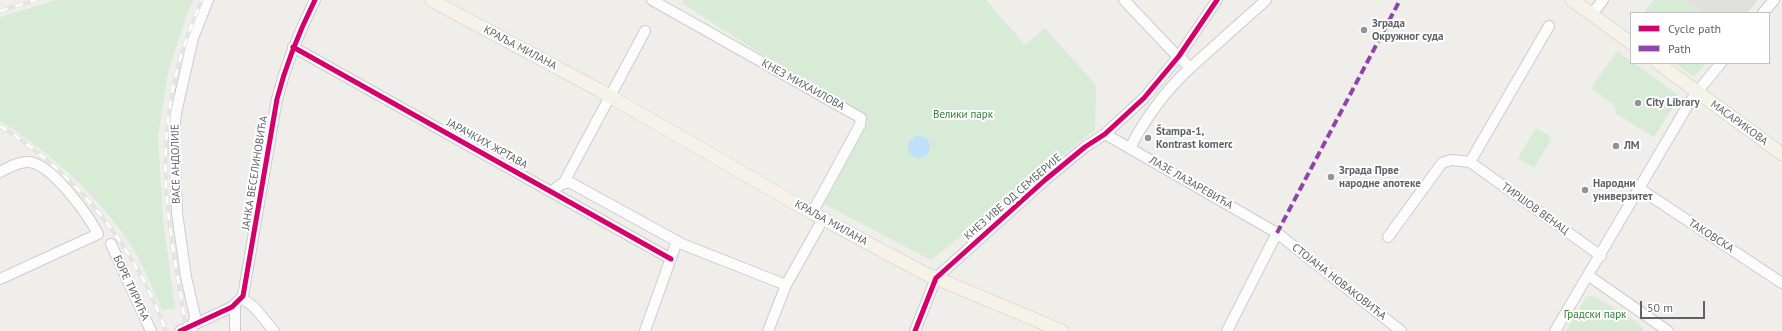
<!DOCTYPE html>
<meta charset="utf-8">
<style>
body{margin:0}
#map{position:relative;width:1782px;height:331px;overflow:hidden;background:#efeeea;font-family:"PT Sans",sans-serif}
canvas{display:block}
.legend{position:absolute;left:1630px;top:12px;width:140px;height:52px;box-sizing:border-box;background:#fff;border:1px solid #bfc1c3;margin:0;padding:5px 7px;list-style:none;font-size:12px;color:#5f6368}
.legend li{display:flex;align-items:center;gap:8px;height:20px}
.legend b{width:20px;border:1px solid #bfc1c3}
.scale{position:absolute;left:1640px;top:301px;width:65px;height:18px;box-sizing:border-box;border:2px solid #5f6368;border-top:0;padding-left:5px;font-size:12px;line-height:14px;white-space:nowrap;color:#5f6368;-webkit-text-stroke:3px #fff;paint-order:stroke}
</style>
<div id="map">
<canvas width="1782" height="331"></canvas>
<ul class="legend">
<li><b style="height:5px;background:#d6006c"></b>Cycle path</li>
<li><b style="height:5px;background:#8e44ad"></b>Path</li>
</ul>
<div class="scale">50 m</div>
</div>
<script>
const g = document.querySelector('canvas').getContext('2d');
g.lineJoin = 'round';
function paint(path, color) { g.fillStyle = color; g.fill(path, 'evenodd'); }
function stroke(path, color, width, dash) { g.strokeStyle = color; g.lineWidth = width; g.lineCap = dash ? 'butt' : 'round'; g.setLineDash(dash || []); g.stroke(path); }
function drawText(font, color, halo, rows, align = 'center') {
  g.font = font + ' "PT Sans",sans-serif'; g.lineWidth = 4; g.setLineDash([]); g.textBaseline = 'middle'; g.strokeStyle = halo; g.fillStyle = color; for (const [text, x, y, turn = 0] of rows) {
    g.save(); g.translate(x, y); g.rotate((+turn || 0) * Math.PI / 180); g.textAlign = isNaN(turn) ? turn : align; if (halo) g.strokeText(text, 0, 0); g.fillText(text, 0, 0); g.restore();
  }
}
paint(new Path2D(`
 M1686,0h72l-11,13h-45z`), '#e2e0da');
paint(new Path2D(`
 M56,0h138l-6,11 -20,61 -10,64 5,83 12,90 -13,1c-12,-28 -24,-58 -44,-83 -32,-42 -73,-78 -118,-106v-104z
 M684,0h302l39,45 20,-17 51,57 -1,45 -164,130 -107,-56 44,-83 -187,-118z
 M1654,0h32l16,13h-59z
 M1617,51l14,10v2h3l44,32v4l-24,38 -38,-23 -1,-8 -24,-18z
 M1675,63h31l-12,14z
 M1536,128l16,10 -18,30 -16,-10z
 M1590,296h4l43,26 6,6v3h-77l20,-34z`), '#d8ebd6');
paint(new Path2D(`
 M908 147a11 11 0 1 1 22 0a11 11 0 1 1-22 0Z`), '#bfe0f9');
const minor = new Path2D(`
 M652,0l209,118 -1,7 -48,88
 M1124,0l54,57
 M1763,13l11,-13
 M1592,14l11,-14
 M1549,26l-79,136 131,94
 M293,47l378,212
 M1179,56l11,12 76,-68
 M1105,134l172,99 124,98
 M1130,148c16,-31 35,-57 60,-80
 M0,172c8,-4 19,-11 29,-10 23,2 59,53 69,72l-98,45
 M563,184l82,-153
 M1640,189l142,94
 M553,192c4,-6 10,-10 18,-9l111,61 104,41
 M1388,237l54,-74 9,-3 19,2
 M111,244l40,87
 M1589,276l79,55
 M242,298l12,9 20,24
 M235,305v26
 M192,329l3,-13 -9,-39 -9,-64 -3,-77 2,-23 17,-75 15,-38
 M180,331l52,-24 11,-11 34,-197c9,-35 22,-67 38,-99
 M645,331l32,-90
 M768,331l18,-46 37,-66
 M915,331l21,-53 109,-98 40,-33 20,-13 39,-36 35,-42 38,-56
 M1227,331l50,-98
 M1555,331l133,-226 9,-13 24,-29`);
const major = new Path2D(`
 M431,0l168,90 213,123 112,60 138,58
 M1572,0l59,43
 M1658,63l124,91`);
stroke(minor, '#cbcccc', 12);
stroke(major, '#d7ceb8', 14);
stroke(minor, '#fdfcfc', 10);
stroke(major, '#f4f2e9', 13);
const rail = new Path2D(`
 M0,11l36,-11
 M0,126c77,48 135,120 166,205
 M186,331c-5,-40 -14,-80 -18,-120 -8,-75 3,-143 34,-211`);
stroke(rail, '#e4e4e4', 4);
stroke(rail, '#fff', 2.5, [8]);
stroke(new Path2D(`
 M1277,233l123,-233`), '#8e44ad', 4, [8, 4]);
stroke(new Path2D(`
 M293,47l378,212
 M180,331l52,-24 11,-11 34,-197c9,-35 22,-67 38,-99
 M915,331l21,-53 109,-98 40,-33 20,-13 39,-36 35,-42 38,-56`), '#d6006c', 5);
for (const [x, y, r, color] of [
 [1364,30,4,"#919496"],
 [1638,103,4,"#919496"],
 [1148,138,4,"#919496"],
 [1616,146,4,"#919496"],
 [1331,177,4,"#919496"],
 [1585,190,4,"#919496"]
]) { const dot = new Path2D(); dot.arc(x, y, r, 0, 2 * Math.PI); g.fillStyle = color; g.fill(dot); stroke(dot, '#fff', 1.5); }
drawText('bold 11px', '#5f6368', '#fff', [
 ["Зграда",1372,24],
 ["Окружног суда",1372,37],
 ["City Library",1646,103],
 ["Štampa-1,",1156,132],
 ["Kontrast komerc",1156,145],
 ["ЛМ",1624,146],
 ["Зграда Прве",1339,171],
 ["народне апотеке",1339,184],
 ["Народни",1593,184],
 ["универзитет",1593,197]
], 'left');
drawText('11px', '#5f6368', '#fff', [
 ["КРАЉА МИЛАНА",520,48,28],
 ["КНЕЗ МИХАИЛОВА",803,85,29],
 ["МАСАРИКОВА",1739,123,36],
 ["ЈАРАЧКИХ ЖРТАВА",487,144,29],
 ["ВАСЕ АНДОЛИЈЕ",176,164,-91],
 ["ЈАНКА ВЕСЕЛИНОВИЋА",255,173,-81],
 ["ЛАЗЕ ЛАЗАРЕВИЋА",1191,183,30],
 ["КНЕЗ ИВЕ ОД СЕМБЕРИЈЕ",1013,197,-41],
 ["ТИРШОВ ВЕНАЦ",1535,209,36],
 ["КРАЉА МИЛАНА",831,223,29],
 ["ТАКОВСКА",1711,236,33],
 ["СТОЈАНА НОВАКОВИЋА",1339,282,38],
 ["БОРЕ ТИРИЋА",131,288,65]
]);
drawText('11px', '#348238', '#fff', [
 ["Велики парк",963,115],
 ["Градски парк",1595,315]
]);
</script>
